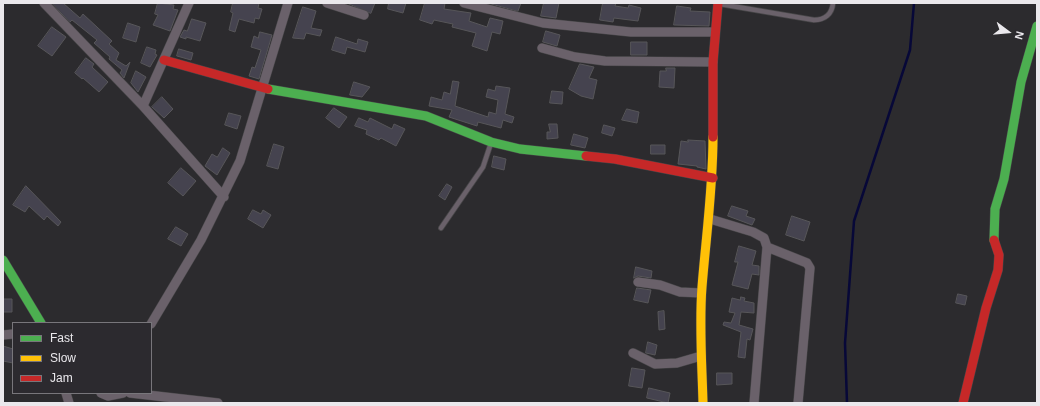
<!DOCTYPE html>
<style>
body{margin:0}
#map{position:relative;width:1040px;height:406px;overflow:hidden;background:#2c2b2e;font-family:Arial,sans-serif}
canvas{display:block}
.frame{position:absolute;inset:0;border:4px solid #eae8ec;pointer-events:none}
.legend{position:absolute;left:12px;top:322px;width:140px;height:72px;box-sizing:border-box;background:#2c2a2f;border:1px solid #78767b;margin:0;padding:5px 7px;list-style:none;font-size:12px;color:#eae8ec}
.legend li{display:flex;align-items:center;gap:8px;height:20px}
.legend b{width:20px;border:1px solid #78767b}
.north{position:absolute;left:988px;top:12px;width:40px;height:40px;-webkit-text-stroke:3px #2c2a2f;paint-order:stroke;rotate:106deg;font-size:11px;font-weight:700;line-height:16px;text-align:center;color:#eae8ec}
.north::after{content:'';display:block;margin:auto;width:14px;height:18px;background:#eae8ec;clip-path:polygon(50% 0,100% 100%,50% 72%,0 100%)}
</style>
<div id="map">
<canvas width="1040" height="406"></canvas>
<div class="frame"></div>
<ul class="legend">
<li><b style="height:5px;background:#4caf50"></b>Fast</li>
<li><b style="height:5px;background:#ffc107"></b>Slow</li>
<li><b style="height:5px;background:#c62828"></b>Jam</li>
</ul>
<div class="north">N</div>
</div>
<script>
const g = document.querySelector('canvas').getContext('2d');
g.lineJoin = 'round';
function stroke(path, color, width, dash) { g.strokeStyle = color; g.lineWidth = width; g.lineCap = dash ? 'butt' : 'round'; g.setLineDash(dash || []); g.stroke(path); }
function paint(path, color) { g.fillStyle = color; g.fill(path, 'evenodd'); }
stroke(new Path2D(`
 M847,403l-2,-60 9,-122 56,-171 4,-47`), '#070838', 2.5);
const building = new Path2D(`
 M52,3h11l17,15 3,-4 29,27 -3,3 10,9 -3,7 10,6 4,-4 -6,16 -4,-5 2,-3 -13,-11 1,-2 -16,-14 3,-3 -25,-20 -2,2z
 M158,3l16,2 -1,4 5,1 -8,21 -17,-6 5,-10 -3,-1z
 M233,3h26l-1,5 4,1 -3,10 -4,-1 -1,5 -15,-4 -4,13 -6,-2 4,-17 -2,-1z
 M347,3h28l-4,10z
 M389,3h17l-3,10 -15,-4z
 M425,3h20l-1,6 27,4 -2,8 18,6 3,-9 13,3 -3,13 -8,-2 -5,19 -15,-5 4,-13 -24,-6 1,-3 -19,-4 -2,4 -12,-4z
 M488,3h33l-3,8z
 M544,3h15l-3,15 -15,-2z
 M603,3h13l-1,3 13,2 1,-3 12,3 -3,13 -24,-3 -1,4 -13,-2z
 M677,6l14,2 -1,3 20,1 -1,14 -35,-1z
 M303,7l13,4 -5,17 11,2 -2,6 -14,-3 -2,6 -11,-1z
 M192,19l14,4 -6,18 -14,-4v2l-6,-2 4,-7 3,1z
 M128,23l12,4 -4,15 -13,-4z
 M52,27l14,10 -14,19 -14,-10z
 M546,31l14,4 -3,11 -14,-4z
 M260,32l12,3 -13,44 -10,-3 3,-9 3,1 6,-18 -10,-3 3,-11 4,2z
 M336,37l21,7 1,-5 10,3 -3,10 -18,-5 -2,7 -13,-4z
 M631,42h16v13h-16z
 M147,47l9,3 -1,4 2,1 -7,12 -9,-4z
 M179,49l14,4 -2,7 -14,-4z
 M86,58l8,6 -2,3 16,15 -9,10 -16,-14 -1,1 -7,-6z
 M580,64l14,3 -5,11 8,2 -4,19 -12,-3 -12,-7z
 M666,68h9l-1,20 -15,-1 1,-16h6z
 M136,71l10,6 -8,15 -7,-9z
 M453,81l6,1 -4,24 33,11 1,-5 7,2 2,-14 -12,-3 2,-8 7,2 1,-5 14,2 -5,26 9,3 -2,6 -9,-3 -2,8 -23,-6 -1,4 -28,-9 3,-7 -23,-4 2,-9 11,3 2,-8 6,2z
 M354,82l16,5 -8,10 -12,-2z
 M552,91l11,1 -1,12 -12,-1z
 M162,97l11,12 -9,9 -12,-11z
 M334,108l13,9 -8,11 -13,-10z
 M627,109l12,3 -2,11 -15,-3z
 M229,113l12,3 -4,13 -12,-4z
 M359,118l9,4 2,-4 22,11 2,-5 11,5 -9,17 -15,-8 -2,2 -13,-6 1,-4 -12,-4z
 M549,124h8l1,14 -11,1v-7h3z
 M604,125l11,3 -3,8 -10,-3z
 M574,134l14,4 -3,10 -14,-3z
 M688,140l17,1 1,28 -9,-2v-1l-19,-2 3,-23 7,1z
 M274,144l10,3 -6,22 -11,-3z
 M651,145h14v9h-14z
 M223,148l7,5 -13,22 -12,-9 7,-12 5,3z
 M494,156l12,3 -2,11 -12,-3z
 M181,168l15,13 -13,15 -15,-13z
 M447,184l5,3 -7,13 -6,-4z
 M26,186l35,36 -3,4 -11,-10 -3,4 -15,-14 -4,6 -12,-7z
 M732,206l16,5 -2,5 9,3 -3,6 -24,-9z
 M253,210l8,4 2,-4 8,5 -8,13 -15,-9z
 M792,216l18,6 -6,19 -18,-6z
 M176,227l12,7 -7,12 -13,-7z
 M739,246l17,5 -4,14 7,1v9l-7,-1 -4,15 -16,-4 6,-23h-3z
 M636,267l16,4 -1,7 -13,-2 -4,2z
 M637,288l14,2 -3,13 -14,-3z
 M958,294l9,2 -2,9 -9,-2z
 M741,297l4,1 -1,3 10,2v10l-13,-1 -2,13 14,4 -3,11 -3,-1 -2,19 -7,-1 3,-25 -18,-7 1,-3 7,1 4,-10 -6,-1 3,-14 8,2z
 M3,299h9v13h-9z
 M664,311l1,18 -6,1 -1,-18z
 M648,342l9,3 -2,10 -9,-2z
 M3,346l10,3v14l-10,-2z
 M632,368l13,2 -3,18 -13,-2z
 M717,373h15v11l-15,1z
 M649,388l21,5 -2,10 -21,-5z`);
paint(building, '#45434f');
stroke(building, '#575659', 1);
const lane = new Path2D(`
 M720,4l94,16c11,0 18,-6 19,-17
 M441,228l42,-61 8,-24`);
const street = new Path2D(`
 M44,3l99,103 81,91
 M327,3l37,12
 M464,3l79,20 88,9h84
 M542,48l33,9 30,4 108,1
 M143,106l46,-103
 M710,219l43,13 11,6 3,9 -13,156
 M767,247l40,16 3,5 -12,135
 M638,282l22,3 20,7 21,1
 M151,324l50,-84 39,-79 48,-158
 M3,335l10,-1
 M633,353l22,11 22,-1 24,-7
 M66,393l3,10
 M101,393l7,3 15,-3
 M130,393l88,10`);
const fast = new Path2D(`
 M268,89l158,27 65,26 29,7 66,7
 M994,240l1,-31 9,-30 17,-97 16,-56
 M3,260l38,63`);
const slow = new Path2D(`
 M703,403c-1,-39 -4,-78 -1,-116 4,-50 11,-99 11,-150`);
const jam = new Path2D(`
 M164,60l104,29
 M713,137v-75l5,-59
 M586,156l29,3 98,19
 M963,403l23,-95 12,-38 1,-15 -5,-15`);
stroke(lane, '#474648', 6);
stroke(street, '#474648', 10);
stroke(fast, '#474648', 10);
stroke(slow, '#474648', 10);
stroke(jam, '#474648', 10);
stroke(lane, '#6a616a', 4.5);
stroke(street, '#6a616a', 9);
stroke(fast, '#4caf50', 9);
stroke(slow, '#ffc107', 9);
stroke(jam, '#c62828', 9);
</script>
